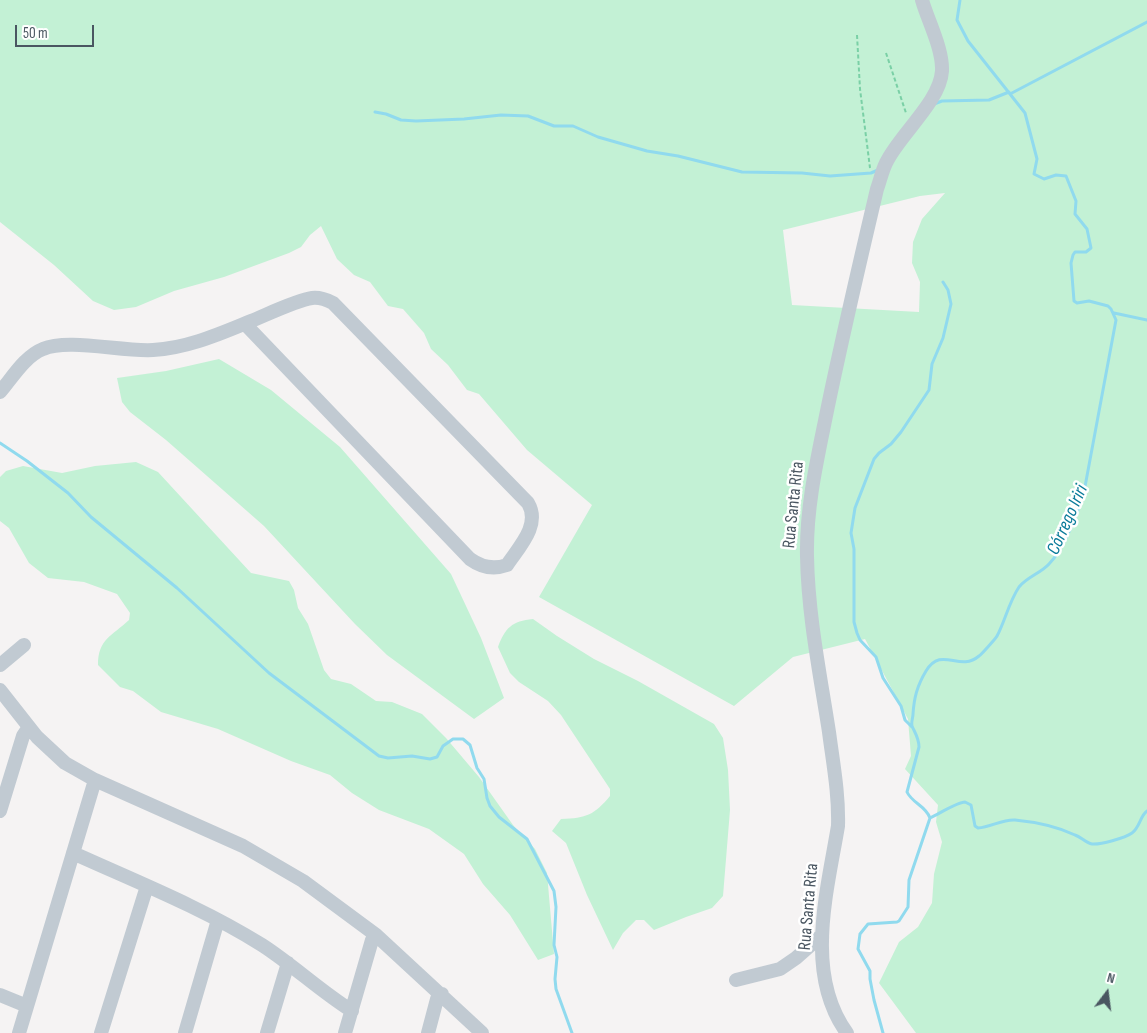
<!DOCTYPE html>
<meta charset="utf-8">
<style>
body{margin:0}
#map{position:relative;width:1147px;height:1033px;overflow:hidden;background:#f5f3f3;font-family:"Sofia Sans Condensed",sans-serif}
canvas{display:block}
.north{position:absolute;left:1082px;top:968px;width:50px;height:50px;-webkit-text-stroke:4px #fff;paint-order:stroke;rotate:15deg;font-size:14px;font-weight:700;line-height:20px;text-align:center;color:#4a5661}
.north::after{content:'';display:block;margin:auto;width:18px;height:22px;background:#4a5661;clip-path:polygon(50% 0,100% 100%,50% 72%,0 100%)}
.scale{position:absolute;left:15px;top:25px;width:79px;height:22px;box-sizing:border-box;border:2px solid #4a5661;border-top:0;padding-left:6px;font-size:15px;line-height:18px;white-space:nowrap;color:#4a5661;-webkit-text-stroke:4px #fff;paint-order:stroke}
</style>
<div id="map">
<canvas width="1147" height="1033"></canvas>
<div class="north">N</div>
<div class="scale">50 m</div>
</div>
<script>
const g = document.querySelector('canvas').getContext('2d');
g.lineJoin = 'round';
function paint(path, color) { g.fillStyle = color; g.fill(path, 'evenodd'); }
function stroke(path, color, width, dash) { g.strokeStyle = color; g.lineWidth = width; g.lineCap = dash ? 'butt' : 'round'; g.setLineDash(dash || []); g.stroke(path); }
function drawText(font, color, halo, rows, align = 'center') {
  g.font = font + ' "Sofia Sans Condensed",sans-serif'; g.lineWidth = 5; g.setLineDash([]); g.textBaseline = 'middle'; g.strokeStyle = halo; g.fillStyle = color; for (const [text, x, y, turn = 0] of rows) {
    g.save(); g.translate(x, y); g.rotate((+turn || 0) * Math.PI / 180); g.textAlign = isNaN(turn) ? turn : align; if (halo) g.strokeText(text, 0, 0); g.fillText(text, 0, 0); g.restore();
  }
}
paint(new Path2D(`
 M0,0h1147v1033h-231l-37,-50 20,-41 19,-15 14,-24 2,-29 8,-32 -6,-20 2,-17 -33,-36 6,-13 -3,-37 -43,-80 -72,18 -59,49 -195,-109 53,-92 -65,-55 -48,-56 -12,-4 -19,-25 -17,-16 -7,-16 -21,-24 -15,-3 -18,-24 -16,-7 -17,-16 -16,-33 -11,9 -9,12 -12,6 -65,24 -50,14 -38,16 -22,3 -21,-9 -39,-36 -54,-43zM945,193l-23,26 -9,23 -1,21 8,19 -1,30 -127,-7 -9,-75 137,-34z
 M219,359l52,31 69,57 111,127 30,64 23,60 -30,21 -87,-64 -32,-31 -91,-98 -98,-86 -36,-28 -8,-10 -5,-24 49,-7z
 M136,462l22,10 93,101 38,8 5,9 4,18 10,16 16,46 7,9 20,5 25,17 16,1 30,12 24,24 33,39 34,48 22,24 12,24 7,81 -16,6 -28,-45 -27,-31 -19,-30 -35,-25 -50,-19 -27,-17 -22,-18 -39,-14 -73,-32 -57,-17 -28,-21 -13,-4 -22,-22c0,-26 14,-29 31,-45l1,-7 -13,-19 -33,-12 -36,-4 -19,-15 -20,-35 -9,-7v-44l6,-6 17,-5 39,7 33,-7z
 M533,619l24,17 37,23 44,22 76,43 9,14 5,32 2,40 -7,86 -11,12 -26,9 -32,13 -10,-10h-8l-13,13 -10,17 -26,-55 -21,-52 -14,-12 9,-12c26,-1 33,-4 49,-23v-7l-49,-74 -13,-14 -29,-19 -9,-9 -12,-26c7,-19 14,-26 35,-28z`), '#c3f1d5');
stroke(new Path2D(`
 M1010,94l137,-72
 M934,104l8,-3 47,-1 20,-8
 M375,112l11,2 15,6 15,1 48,-2 37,-4 27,1 26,10h19l25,11 49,14 31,5 64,16 60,1 28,3 41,-3 7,-3
 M1114,313l33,7
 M0,443l27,18 41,32 23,24 86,71 92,85 110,83 9,2 24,-2 18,3 7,-2 6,-11 10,-7h10l7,6 7,23 7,11 3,19 3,8 9,11 28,22 27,52 2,16 -2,38 3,12 -2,22 1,10 16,44
 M912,727l-7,-7 -4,-14 -18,-28 -7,-21 -16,-17 -3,-7 -3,-11v-73l-3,-16 4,-25 19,-49 5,-6 12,-9 10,-12 28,-42 3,-26 11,-26 8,-34 -3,-14 -5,-8
 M930,818c9,-4 27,-16 35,-16l6,3 4,21 3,2c13,-1 25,-9 37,-8 21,2 41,6 60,15 6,2 11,8 17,9 8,1 33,-6 40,-11 8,-6 8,-17 15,-22
 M883,1033l-9,-33 -4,-21v-8l-12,-22 2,-15 8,-10 29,-2 2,-1 9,-14 1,-27 21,-62c-4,-12 -18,-15 -23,-26l12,-45c0,-9 -4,-14 -7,-21 -1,-4 1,-8 1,-12 1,-16 4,-28 13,-43 16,-26 33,2 53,-15 3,-2 17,-18 18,-20 8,-15 12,-34 22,-49 8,-10 22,-14 30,-23 15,-15 29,-52 35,-72l32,-172 -5,-11 -3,-3 -19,-5 -12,2 -3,-2 -3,-38 2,-8 2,-3h11l5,-4 -4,-19 -12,-15 1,-13 -10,-25 -10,-1 -12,4 -10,-5 3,-15 -12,-46 -57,-72 -11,-21 3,-20`), '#90daee', 3);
stroke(new Path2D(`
 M857,35l3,54 10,79
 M886,53l20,60`), '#7ad0a6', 2, [4, 2.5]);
stroke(new Path2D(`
 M0,392c12,-14 25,-36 43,-43 25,-11 79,3 110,1 35,-2 66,-16 98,-29 15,-6 46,-21 61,-23 7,-1 15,2 21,5l195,200c13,22 -9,44 -21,62 -14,5 -26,2 -37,-6l-225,-235
 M0,665l24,-20
 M0,690l37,47 28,26 30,17 148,66 60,35 73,54 106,98
 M0,811l23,-75 6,-9
 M73,853c64,29 130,55 189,92 31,20 58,46 90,66
 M736,980l44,-11 16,-11 26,-23
 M0,995l27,11
 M19,1033l76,-253
 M101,1033l46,-147
 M185,1033l33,-113
 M267,1033l21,-70
 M345,1033l27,-93 4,-5
 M428,1033l9,-34 5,-5
 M847,1033c-43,-59 -20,-141 -9,-207 1,-32 -5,-63 -9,-94 -9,-58 -21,-117 -22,-176 -1,-51 11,-100 21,-150 15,-72 32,-145 49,-217 3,-8 5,-18 9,-26 13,-28 54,-61 56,-92 1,-22 -14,-50 -20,-71`), '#c1cad2', 14);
drawText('18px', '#4a5661', '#fff', [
 ["Rua Santa Rita",794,505,-84],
 ["Rua Santa Rita",809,907,-85]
]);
drawText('italic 19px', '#0c7c9b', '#fff', [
 ["Córrego Iriri",1068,520,-66]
]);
</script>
